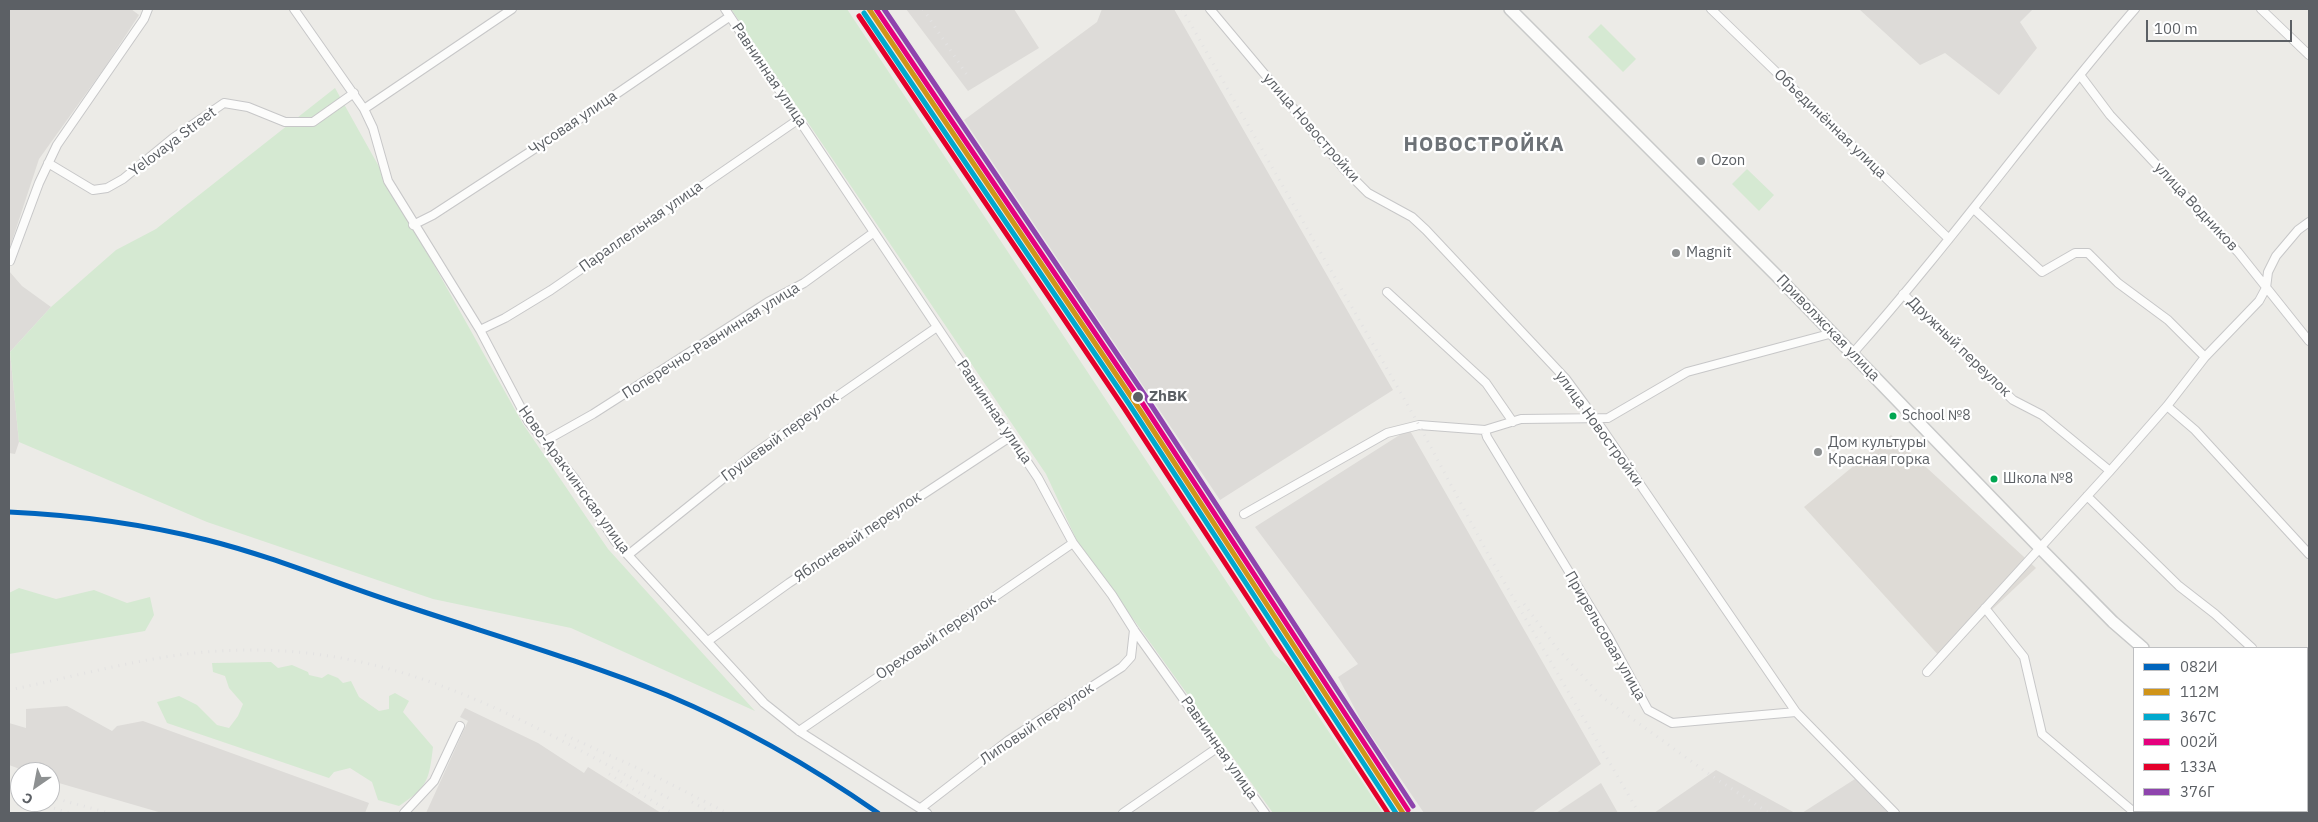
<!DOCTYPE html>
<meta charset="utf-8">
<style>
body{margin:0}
#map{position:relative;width:2318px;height:822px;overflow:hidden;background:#ecebe7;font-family:"IBM Plex Sans",sans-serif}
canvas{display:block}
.frame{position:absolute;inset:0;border:10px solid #5c6065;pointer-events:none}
.legend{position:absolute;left:2133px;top:647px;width:175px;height:165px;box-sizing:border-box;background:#fff;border:1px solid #bebfc1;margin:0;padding:6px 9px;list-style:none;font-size:15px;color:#5c6065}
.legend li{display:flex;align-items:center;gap:10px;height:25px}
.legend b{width:25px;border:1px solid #bebfc1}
.north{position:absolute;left:10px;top:762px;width:50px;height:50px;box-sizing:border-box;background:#fff;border:1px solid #bebfc1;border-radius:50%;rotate:213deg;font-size:14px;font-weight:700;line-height:20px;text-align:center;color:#5c6065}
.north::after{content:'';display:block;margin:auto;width:18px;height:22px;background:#8e9192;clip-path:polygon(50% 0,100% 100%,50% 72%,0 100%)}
.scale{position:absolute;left:2146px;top:20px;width:146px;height:22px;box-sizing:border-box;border:2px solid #5c6065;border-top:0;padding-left:6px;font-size:15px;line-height:18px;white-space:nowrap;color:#5c6065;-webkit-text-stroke:4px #fff;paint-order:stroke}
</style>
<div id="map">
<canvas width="2318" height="822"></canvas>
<div class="frame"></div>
<ul class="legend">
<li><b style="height:6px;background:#0065bd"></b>082И</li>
<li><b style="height:6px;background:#d09419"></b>112М</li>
<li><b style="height:6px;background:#00a9ce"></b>367С</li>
<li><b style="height:6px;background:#e5007d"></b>002Й</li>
<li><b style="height:6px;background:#e4002b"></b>133А</li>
<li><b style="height:6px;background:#8e44ad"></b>376Г</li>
</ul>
<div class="north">С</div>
<div class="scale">100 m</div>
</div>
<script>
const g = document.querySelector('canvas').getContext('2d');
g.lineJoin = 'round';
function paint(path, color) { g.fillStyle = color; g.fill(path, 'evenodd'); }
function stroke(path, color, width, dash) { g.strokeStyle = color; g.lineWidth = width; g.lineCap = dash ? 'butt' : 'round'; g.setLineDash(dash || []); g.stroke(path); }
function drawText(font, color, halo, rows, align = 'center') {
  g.font = font + ' "IBM Plex Sans",sans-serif'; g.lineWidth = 4.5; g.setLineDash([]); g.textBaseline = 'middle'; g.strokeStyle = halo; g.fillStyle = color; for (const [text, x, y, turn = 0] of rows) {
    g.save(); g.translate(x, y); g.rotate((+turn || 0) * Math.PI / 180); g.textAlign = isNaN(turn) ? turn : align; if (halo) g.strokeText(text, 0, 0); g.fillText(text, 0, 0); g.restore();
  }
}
paint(new Path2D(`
 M9,9h122l8,6 -34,52 -66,92 -30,91z
 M906,9h108l25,39 -71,43z
 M1102,9h72l219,381 -173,110 -256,-380 133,-98z
 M1859,9h174l-13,13 17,26 -38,47 -54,-42 -25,12z
 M9,271l13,15 29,21 -41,45 9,90 -4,12 -6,-1z
 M1409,429l192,335 -69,49h-108l-62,-91 -24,-45 20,-13 -103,-137z
 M67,706l45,25 5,-5 26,-5 226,82 -4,10h-203l-110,-32 -2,-1v-8h-22l-19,-7v-42l17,5v-19z
 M465,708l73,35 46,30 4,-6 73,46h-235l42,-92 -8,-4z
 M1716,770l79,43h-141z
 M1855,779l33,34h-86z
 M1601,783l17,30h-62z`), '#dddbd8');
paint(new Path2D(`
 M1891,435l145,133 -95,90 -137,-151z`), '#dedbd6');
paint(new Path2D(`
 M731,9h116l428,646 15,13 25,43 68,102h-110l-196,-272 -31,-67z
 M1601,24l35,35 -13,13 -35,-35z
 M335,88l188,336 85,125 147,162 -184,-83 -138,-29 -226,-77 -188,-80 -9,-90 41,-45 65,-57 40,-21z
 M1747,169l27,26 -15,16 -27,-27z
 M19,588l37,11 38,-9 33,13 23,-6 4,18 -9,16 -136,23v-61z
 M271,662l7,6 14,-3 16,7 1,3 13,3 6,-4 10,4 5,5 8,-2 8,16 20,14 10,-2v-13l6,-3 14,8 -6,11 30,35c-4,33 -5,40 -34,59l-21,-6 -6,-18 -22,-14 -16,4 -5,6 -162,-55 -10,-21 22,-6 18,9 20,20 12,3 9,-12 5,-12 -14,-16 -4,-12 -12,-4 -1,-9z`), '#d5e9d2');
const minor = new Path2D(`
 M294,9l70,100 9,19 15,53 92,149 48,91 47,58 40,62 149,162 35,28 128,82
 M725,9l313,469 35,65 39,52 22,35 131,183
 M1210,9l135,161 23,23 44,24 14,13 140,149 28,38 202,295 99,101
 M1711,9l238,230
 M2261,9l48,46
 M2080,75l30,40 128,137 71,89
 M364,109l148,-100
 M48,163l45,27 14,-2 16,-9 50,-41 51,-35 24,4 37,15h28l41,-29
 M1974,209l68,63 33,-19h13l30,30 50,37 37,37
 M413,225l20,-10 135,-88 161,-110
 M10,261l29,-78 18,-38 87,-126 4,-10
 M1387,292l99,91 27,39
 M1903,294l110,106 29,15 68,56
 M480,330l25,-12 46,-28 248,-171
 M1853,353c99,-111 185,-232 282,-344
 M2167,406l28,24 114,124
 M1485,430l2,7 121,199 40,74 24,13 124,-11
 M545,441l48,-27 175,-112 36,-19 69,-50
 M2087,496l92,90 36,28 37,34
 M1244,514l143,-81 32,-8 66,5 36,-11 87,-1 79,-46 146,-39
 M628,555l127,-102 182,-126
 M1985,608l39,49 18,77 93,79
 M708,641l81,-58 221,-146
 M1927,672l183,-201 57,-65 38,-49 54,-56 7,-13 2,-16 8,-16 22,-26 11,-8
 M2307,693l2,2
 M799,731l274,-188
 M921,808l88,-68 113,-73 9,-10 3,-27
 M404,813l30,-32 26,-55
 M1123,813l94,-65`);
const secondary = new Path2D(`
 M1510,9l267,267 263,272 73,74 30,26
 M2307,771l2,2`);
stroke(minor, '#c7c7c8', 10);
stroke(secondary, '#c8c9c9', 14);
stroke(minor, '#fcfcfb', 8);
stroke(secondary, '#fcfcfb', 11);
stroke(new Path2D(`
 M923,9l46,69
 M1182,9l237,416 70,131 150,257
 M1524,604l32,43 46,50 107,77 60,39
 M9,690c65,-13 129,-32 196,-38 183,-16 313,65 467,148
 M565,735l92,42 70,36
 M609,774l63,39
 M9,783l11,4
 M9,794l11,4
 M50,797l59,16
 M34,802l35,11
 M692,802l20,11`), '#e3e2e2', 3, [1, 6]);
stroke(new Path2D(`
 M9,512c66,3 134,12 198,28 68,17 133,45 199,66 87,29 176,55 261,89 74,31 145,72 211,118`), '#0065bd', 5);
stroke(new Path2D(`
 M869,9l265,392 269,412`), '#d09419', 5);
stroke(new Path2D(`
 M864,13l265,391 267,409`), '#00a9ce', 5);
stroke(new Path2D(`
 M876,9l263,389 269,412`), '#e5007d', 5);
stroke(new Path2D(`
 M859,16l265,392 264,405`), '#e4002b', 5);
stroke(new Path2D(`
 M884,9l260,385 269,412`), '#8e44ad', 5);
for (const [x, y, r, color] of [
 [1701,161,5,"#8e9192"],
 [1676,253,5,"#8e9192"],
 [1138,397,6,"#5c6065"],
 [1893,416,4.5,"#00a651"],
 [1818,452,5,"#8e9192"],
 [1994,479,4.5,"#00a651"]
]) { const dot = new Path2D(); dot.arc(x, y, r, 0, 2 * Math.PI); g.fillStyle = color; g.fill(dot); stroke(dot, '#fff', 2); }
drawText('14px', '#5c6065', '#fff', [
 ["School №8",1902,416],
 ["Школа №8",2003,479]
], 'left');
drawText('15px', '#5c6065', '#fff', [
 ["Равнинная улица",769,75,56],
 ["Чусовая улица",573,123,-34],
 ["Объединённая улица",1830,124,44],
 ["улица Новостройки",1311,128,49],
 ["Yelovaya Street",173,142,-37],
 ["улица Водников",2196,207,47],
 ["Параллельная улица",641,227,-35],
 ["Приволжская улица",1828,328,46],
 ["Поперечно-Равнинная улица",711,341,-32],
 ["Дружный переулок",1959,347,44],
 ["Равнинная улица",994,412,56],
 ["улица Новостройки",1599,429,54],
 ["Грушевый переулок",780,437,-36],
 ["Ново-Аракчинская улица",574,480,54],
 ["Яблоневый переулок",858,537,-34],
 ["Прирельсовая улица",1605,636,60],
 ["Ореховый переулок",936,637,-34],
 ["Липовый переулок",1037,724,-34],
 ["Равнинная улица",1219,748,55]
]);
drawText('15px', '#5c6065', '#fff', [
 ["Ozon",1711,161],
 ["Magnit",1686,253],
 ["Дом культуры",1828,443],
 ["Красная горка",1828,460]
], 'left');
drawText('bold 15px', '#5c6065', '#fff', [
 ["ZhBK",1149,397]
], 'left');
g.letterSpacing = '1px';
drawText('bold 20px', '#6d7277', '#fff', [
 ["НОВОСТРОЙКА",1484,145]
]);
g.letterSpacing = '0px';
</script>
